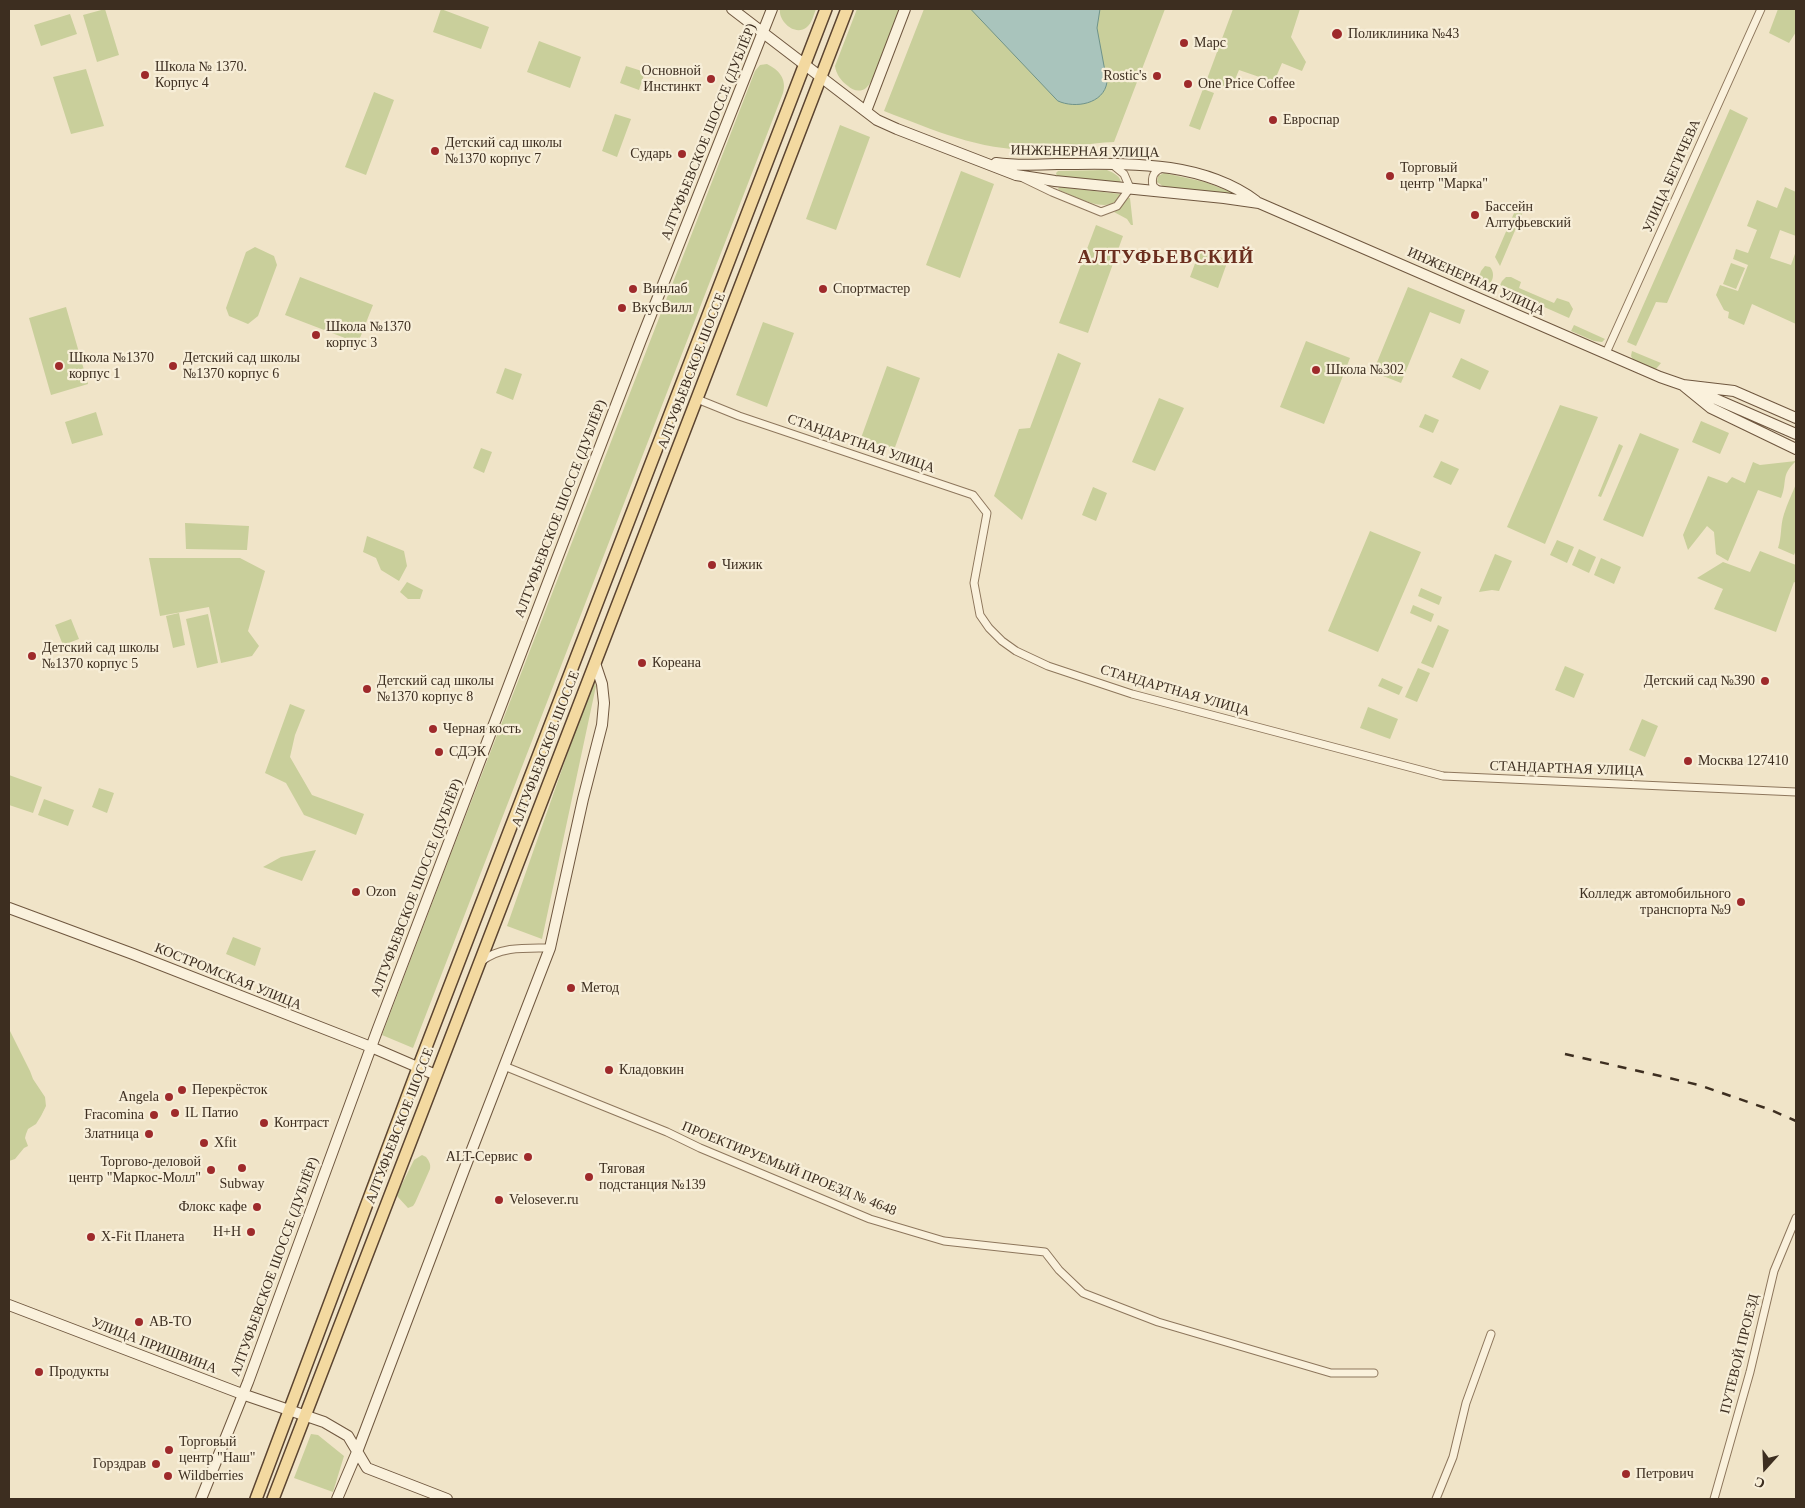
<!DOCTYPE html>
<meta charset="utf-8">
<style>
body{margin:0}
#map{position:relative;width:1805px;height:1508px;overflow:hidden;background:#f0e4c8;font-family:"Times New Roman",serif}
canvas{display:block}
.frame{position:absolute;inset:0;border:10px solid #3d2e20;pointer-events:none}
.north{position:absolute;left:1740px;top:1443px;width:50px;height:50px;-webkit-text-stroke:4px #f7eed8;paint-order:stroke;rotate:200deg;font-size:14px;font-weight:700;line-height:20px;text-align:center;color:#3d2e20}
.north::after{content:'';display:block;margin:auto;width:18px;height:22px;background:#3d2e20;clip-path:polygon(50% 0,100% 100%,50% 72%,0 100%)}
</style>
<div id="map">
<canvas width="1805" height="1508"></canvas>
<div class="frame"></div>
<div class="north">С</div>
</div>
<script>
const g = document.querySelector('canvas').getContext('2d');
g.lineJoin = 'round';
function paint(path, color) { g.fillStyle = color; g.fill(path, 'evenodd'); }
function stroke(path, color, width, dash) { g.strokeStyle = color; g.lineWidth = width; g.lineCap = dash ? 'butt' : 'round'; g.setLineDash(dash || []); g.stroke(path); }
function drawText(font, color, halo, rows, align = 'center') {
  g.font = font + ' "Times New Roman",serif'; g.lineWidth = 4.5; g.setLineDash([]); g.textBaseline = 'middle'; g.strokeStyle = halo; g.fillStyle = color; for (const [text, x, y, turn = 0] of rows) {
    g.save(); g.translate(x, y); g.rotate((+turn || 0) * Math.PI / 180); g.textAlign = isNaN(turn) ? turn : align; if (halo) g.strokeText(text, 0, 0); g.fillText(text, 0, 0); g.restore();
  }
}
paint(new Path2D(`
 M105,9l14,46 -22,7 -14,-47z
 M441,9l48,18 -8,22 -48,-17z
 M780,9h36c-2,5 -4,14 -9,18 -12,10 -29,-6 -27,-18z
 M857,9h43c-6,15 -24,72 -34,79 -6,5 -14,2 -18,-2 -7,-5 -12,-12 -13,-20z
 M924,9h241l-51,133c-26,1 -51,7 -76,8 -58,1 -102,-19 -154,-39z
 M1233,9h67l-9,28 15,25 -4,9 -20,-8 -8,19 -35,-12 -8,19 -24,-10z
 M1778,9h18v23l-7,11 -20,-10z
 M70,14l7,20 -36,12 -7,-21z
 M539,41l42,16 -11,31 -43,-16z
 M767,64c12,6 20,15 16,29l-370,955 -31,-13 65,-171 308,-793 5,-6z
 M626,66l19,6 -6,18 -19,-7z
 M86,69l18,57 -33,8 -18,-57z
 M1203,89l11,4 -14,37 -11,-4z
 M374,92l20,8 -28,75 -21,-8z
 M1730,109l18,9 -81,185 -11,-1 -20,44 -9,-4z
 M615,114l16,5 -14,38 -15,-6z
 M840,125l30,12 -34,93 -30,-11z
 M1107,170c7,3 14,6 14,14l-64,-7 -1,-4 2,-2z
 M961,171l33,13 -34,94 -34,-13z
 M1164,173l41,9 31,12 -1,2 -18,-4 -53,-5 -7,-5 1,-6z
 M1060,187l60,7c-7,24 -46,2 -61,-4l-1,-2z
 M1785,187l11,5v44l-16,-6 -10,28 21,7 5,-14v73l-44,-20 -8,21 -16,-7 1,-6 -5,-2 -8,-15 4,-10 18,6 10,-26 -15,-6 3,-10 12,4 9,-23 -10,-4 10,-26 20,8z
 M1128,198h2l3,27h-2l-4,-6 -13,-7 6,-4z
 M1518,204l7,3 -25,59 -5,-9z
 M1096,225l27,11 -35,97 -29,-10z
 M255,247l19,9 3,9 -19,51 -10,8 -19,-8 -3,-8 20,-56z
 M1200,250l28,10 -10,28 -28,-11z
 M1731,263l14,5 -9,21 -13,-5z
 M1485,266l5,1c4,4 4,12 0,16l-9,-3 -2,-3 2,-6z
 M300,277l73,28 -15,38 -73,-28z
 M1506,277h5l10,5 -2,6 35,15 3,-5 12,4 4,7 -4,9 -70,-31 3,-6z
 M1408,287l57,23 -5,14 -30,-12 -29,71 -28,-11z
 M66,307l22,77 -37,11 -22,-77z
 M763,322l31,11 -27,74 -31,-12z
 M1574,325l31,14 -3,3 -8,-1 -23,-10z
 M1306,341l44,17 -26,66 -44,-17z
 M1632,351l29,12 -5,6 -3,-1 -20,-8 -2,-4z
 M1058,353l23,10 -59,157 -28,-24 25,-67 11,-1z
 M1461,358l28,13 -9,19 -28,-13z
 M887,366l33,12 -26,72 -33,-12z
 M505,368l17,6 -9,26 -17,-7z
 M1159,398l25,10 -29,63 -23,-9z
 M1560,405l38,12 -53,127 -38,-17z
 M96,412l7,23 -31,9 -7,-22z
 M1425,414l14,6 -6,13 -14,-6z
 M1701,421l28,12 -9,21 -28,-12z
 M1640,433l39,16 -36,88 -40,-17z
 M1619,444l4,2 -22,51 -3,-1z
 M481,448l11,4 -8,21 -11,-5z
 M1441,461l18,8 -8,16 -18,-8z
 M1796,461c-16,15 -8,20 -15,37l-23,-8 -30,71 -12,-7 -2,-22 -7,-6 -19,24 -5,-15 25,-59 19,7 5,-6 13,6 8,-21 7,3z
 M1796,484v66l-2,5 -16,-7c4,-11 2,-22 6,-34 3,-10 8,-20 12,-30z
 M1093,487l14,6 -11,28 -14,-6z
 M185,523l64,3 -2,24 -61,-1z
 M1370,531l51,21 -43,100 -50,-21z
 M367,536l37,15 3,15 -8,15 -18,-11 -5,-12 -13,-6z
 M1557,540l17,7 -7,16 -17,-8z
 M1579,549l17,8 -7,16 -17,-8z
 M1760,551l36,14v18l-2,-1 -18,50 -62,-23 9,-20 -26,-11 26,-16 27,10z
 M1495,554l17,7 -13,30 -7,-1 -13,2z
 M149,558h91l25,13 -17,60 11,15 -7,10 -31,7 -12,-56 -49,9z
 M1601,558l20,9 -7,17 -20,-9z
 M407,582l16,8 -3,9h-12l-8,-7z
 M1421,588l21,9 -3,8 -21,-9z
 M1413,605l21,9 -3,8 -21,-9z
 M179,613l6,32 -12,3 -7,-32z
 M208,614l10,49 -21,5 -11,-49z
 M71,619l8,20 -16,6 -8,-20z
 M1438,625l11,5 -16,38 -12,-5z
 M1565,666l19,8 -10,24 -19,-8z
 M1418,668l12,5 -13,29 -12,-5z
 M1382,678l21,9 -4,8 -21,-9z
 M593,681l3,5 -54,253 -35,-13z
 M290,704l15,6 -10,25 -5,22 22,38 52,19 -8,21 -52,-20 -18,-32 -21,-10z
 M1368,707l30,12 -8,20 -30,-11z
 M1642,719l16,7 -13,31 -16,-7z
 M9,775l33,12 -9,26 -24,-8z
 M99,788l15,5 -7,20 -15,-6z
 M44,799l30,11 -6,16 -30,-11z
 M316,850l-14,31 -39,-14 18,-10z
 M233,937l28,11 -6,18 -29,-12z
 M9,1029l21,42 3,8 12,18 1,9 -5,10 -5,8 -8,5 -2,5 -1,4 3,8 -4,2 -9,11 -6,2z
 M422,1155l4,2c3,4 5,7 4,12l-15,34 -2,3 -5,2 -11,-12 1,-4 16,-32z
 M311,1434l7,1 26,21 -11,36 -39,-14z`), '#c9cf9b');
const water = new Path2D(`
 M971,9h129l-3,19 10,54c-3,22 -32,27 -49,19z`);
paint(water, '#a9c4bc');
stroke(water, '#6f938a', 1);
const street = new Path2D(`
 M1023,178l29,14 49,20 16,-6 13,-18 -6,-14 -11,-9
 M1159,191l-6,-5c-2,-9 1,-16 10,-18
 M1606,353l155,-344
 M697,399l42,17 234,79 14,18 -13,70 6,32 9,13 13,13 14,10 32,15 84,28 311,82 353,16
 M481,962c18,-16 46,-14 69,-14
 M504,1066l163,66 33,16 170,71 74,22 101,11 14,18 24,23 75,29 173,51h43
 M1436,1499l17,-42 13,-54 25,-69
 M1714,1499l36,-127 24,-101 22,-53`);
const secondary = new Path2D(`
 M732,9l145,111 20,9 119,46 39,6 169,17 35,5 401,174 23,8 51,6 62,27
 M866,111l39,-102
 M996,163c20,3 41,2 61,1 67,0 142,-5 199,37
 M1684,386l27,22 85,41
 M1695,390l101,44
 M9,908l124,46 238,93 65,28
 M9,1305l233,89 82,28 24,14 19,32 80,31
 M201,1499l47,-117 129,-351 178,-467 86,-224 131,-331
 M337,1499l20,-47 107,-282 86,-222 33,-149 19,-74 2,-22 -2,-19 -7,-21`);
const primary = new Path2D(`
 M256,1499l162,-431 408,-1059
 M273,1499l574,-1490`);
stroke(street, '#8d765c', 9);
stroke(secondary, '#6f573f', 12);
stroke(primary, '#5b4430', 14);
stroke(street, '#faf1dc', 7);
stroke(secondary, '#faf1dc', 10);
stroke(primary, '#f3d9a0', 11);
stroke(new Path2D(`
 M1565,1054l134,31 72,25 25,11`), '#3d2e20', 2.5, [9, 9]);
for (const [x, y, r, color] of [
 [1337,34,6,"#9e2a2b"],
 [1184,43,5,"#9e2a2b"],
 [145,75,5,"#9e2a2b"],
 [1157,76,5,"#9e2a2b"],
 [711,79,5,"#9e2a2b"],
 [1188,84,5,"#9e2a2b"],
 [1273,120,5,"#9e2a2b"],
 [435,151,5,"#9e2a2b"],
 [682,154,5,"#9e2a2b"],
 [1390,176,5,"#9e2a2b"],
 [1475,215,5,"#9e2a2b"],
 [633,289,5,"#9e2a2b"],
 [823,289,5,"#9e2a2b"],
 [622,308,5,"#9e2a2b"],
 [316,335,5,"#9e2a2b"],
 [59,366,5,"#9e2a2b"],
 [173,366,5,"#9e2a2b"],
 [1316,370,5,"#9e2a2b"],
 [712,565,5,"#9e2a2b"],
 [32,656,5,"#9e2a2b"],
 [642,663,5,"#9e2a2b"],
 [1765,681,5,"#9e2a2b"],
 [367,689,5,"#9e2a2b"],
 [433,729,5,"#9e2a2b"],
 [439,752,5,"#9e2a2b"],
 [1688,761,5,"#9e2a2b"],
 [356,892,5,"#9e2a2b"],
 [1741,902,5,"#9e2a2b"],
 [571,988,5,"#9e2a2b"],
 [609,1070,5,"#9e2a2b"],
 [182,1090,5,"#9e2a2b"],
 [169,1097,5,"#9e2a2b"],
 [175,1113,5,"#9e2a2b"],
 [154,1115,5,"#9e2a2b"],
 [264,1123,5,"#9e2a2b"],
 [149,1134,5,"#9e2a2b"],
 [204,1143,5,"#9e2a2b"],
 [528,1157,5,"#9e2a2b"],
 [242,1168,5,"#9e2a2b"],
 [211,1170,5,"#9e2a2b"],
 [589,1177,5,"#9e2a2b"],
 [499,1200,5,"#9e2a2b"],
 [257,1207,5,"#9e2a2b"],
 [251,1232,5,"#9e2a2b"],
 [91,1237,5,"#9e2a2b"],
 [139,1322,5,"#9e2a2b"],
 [39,1372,5,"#9e2a2b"],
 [169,1450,5,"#9e2a2b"],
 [156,1464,5,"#9e2a2b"],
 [1626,1474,5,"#9e2a2b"],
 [168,1476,5,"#9e2a2b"]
]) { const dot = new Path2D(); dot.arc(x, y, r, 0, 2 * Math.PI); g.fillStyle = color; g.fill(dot); stroke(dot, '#f7eed8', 2); }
drawText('14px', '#3d2e20', '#f7eed8', [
 ["Поликлиника №43",1348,34],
 ["Марс",1194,43],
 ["Школа № 1370.",155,67],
 ["Корпус 4",155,83],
 ["Основной",701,71,"right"],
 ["Инстинкт",701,87,"right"],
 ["Rostic's",1147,76,"right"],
 ["One Price Coffee",1198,84],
 ["Евроспар",1283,120],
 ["Детский сад школы",445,143],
 ["№1370 корпус 7",445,159],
 ["Сударь",672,154,"right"],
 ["Торговый",1400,168],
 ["центр \"Марка\"",1400,184],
 ["Бассейн",1485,207],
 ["Алтуфьевский",1485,223],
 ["Винлаб",643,289],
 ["Спортмастер",833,289],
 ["ВкусВилл",632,308],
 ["Школа №1370",326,327],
 ["корпус 3",326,343],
 ["Школа №1370",69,358],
 ["корпус 1",69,374],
 ["Детский сад школы",183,358],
 ["№1370 корпус 6",183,374],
 ["Школа №302",1326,370],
 ["Чижик",722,565],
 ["Детский сад школы",42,648],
 ["№1370 корпус 5",42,664],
 ["Кореана",652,663],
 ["Детский сад школы",377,681],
 ["№1370 корпус 8",377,697],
 ["Детский сад №390",1755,681,"right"],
 ["Черная кость",443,729],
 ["СДЭК",449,752],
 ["Москва 127410",1698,761],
 ["Ozon",366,892],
 ["Колледж автомобильного",1731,894,"right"],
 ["транспорта №9",1731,910,"right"],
 ["Метод",581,988],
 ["Кладовкин",619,1070],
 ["Перекрёсток",192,1090],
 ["Angela",159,1097,"right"],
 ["IL Патио",185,1113],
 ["Fracomina",144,1115,"right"],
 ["Контраст",274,1123],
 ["Златница",139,1134,"right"],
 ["Xfit",214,1143],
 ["ALT-Сервис",518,1157,"right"],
 ["Торгово-деловой",201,1162,"right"],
 ["центр \"Маркос-Молл\"",201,1178,"right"],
 ["Тяговая",599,1169],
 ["подстанция №139",599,1185],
 ["Subway",242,1184,"center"],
 ["Velosever.ru",509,1200],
 ["Флокс кафе",247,1207,"right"],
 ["H+H",241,1232,"right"],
 ["X-Fit Планета",101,1237],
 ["АВ-ТО",149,1322],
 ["Продукты",49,1372],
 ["Торговый",179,1442],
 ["центр \"Наш\"",179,1458],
 ["Горздрав",146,1464,"right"],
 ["Петрович",1636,1474],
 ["Wildberries",178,1476]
], 'left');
drawText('14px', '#3d2e20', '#f7eed8', [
 ["АЛТУФЬЕВСКОЕ ШОССЕ (ДУБЛЁР)",709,132,-68],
 ["ИНЖЕНЕРНАЯ УЛИЦА",1085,152,1],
 ["УЛИЦА БЕГИЧЕВА",1672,176,-66],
 ["ИНЖЕНЕРНАЯ УЛИЦА",1476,282,24],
 ["АЛТУФЬЕВСКОЕ ШОССЕ",692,371,-69],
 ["СТАНДАРТНАЯ УЛИЦА",861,444,19],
 ["АЛТУФЬЕВСКОЕ ШОССЕ (ДУБЛЁР)",561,509,-69],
 ["СТАНДАРТНАЯ УЛИЦА",1175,691,16],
 ["АЛТУФЬЕВСКОЕ ШОССЕ",546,749,-69],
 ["СТАНДАРТНАЯ УЛИЦА",1567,769,2],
 ["АЛТУФЬЕВСКОЕ ШОССЕ (ДУБЛЁР)",417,888,-69],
 ["КОСТРОМСКАЯ УЛИЦА",228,977,22],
 ["АЛТУФЬЕВСКОЕ ШОССЕ",400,1126,-69],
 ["ПРОЕКТИРУЕМЫЙ ПРОЕЗД № 4648",789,1169,22],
 ["АЛТУФЬЕВСКОЕ ШОССЕ (ДУБЛЁР)",275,1267,-70],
 ["УЛИЦА ПРИШВИНА",154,1346,21],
 ["ПУТЕВОЙ ПРОЕЗД",1740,1354,-76]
]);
g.letterSpacing = '1px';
drawText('bold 19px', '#6b2e1e', '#f7eed8', [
 ["АЛТУФЬЕВСКИЙ",1166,258]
]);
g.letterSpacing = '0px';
</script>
